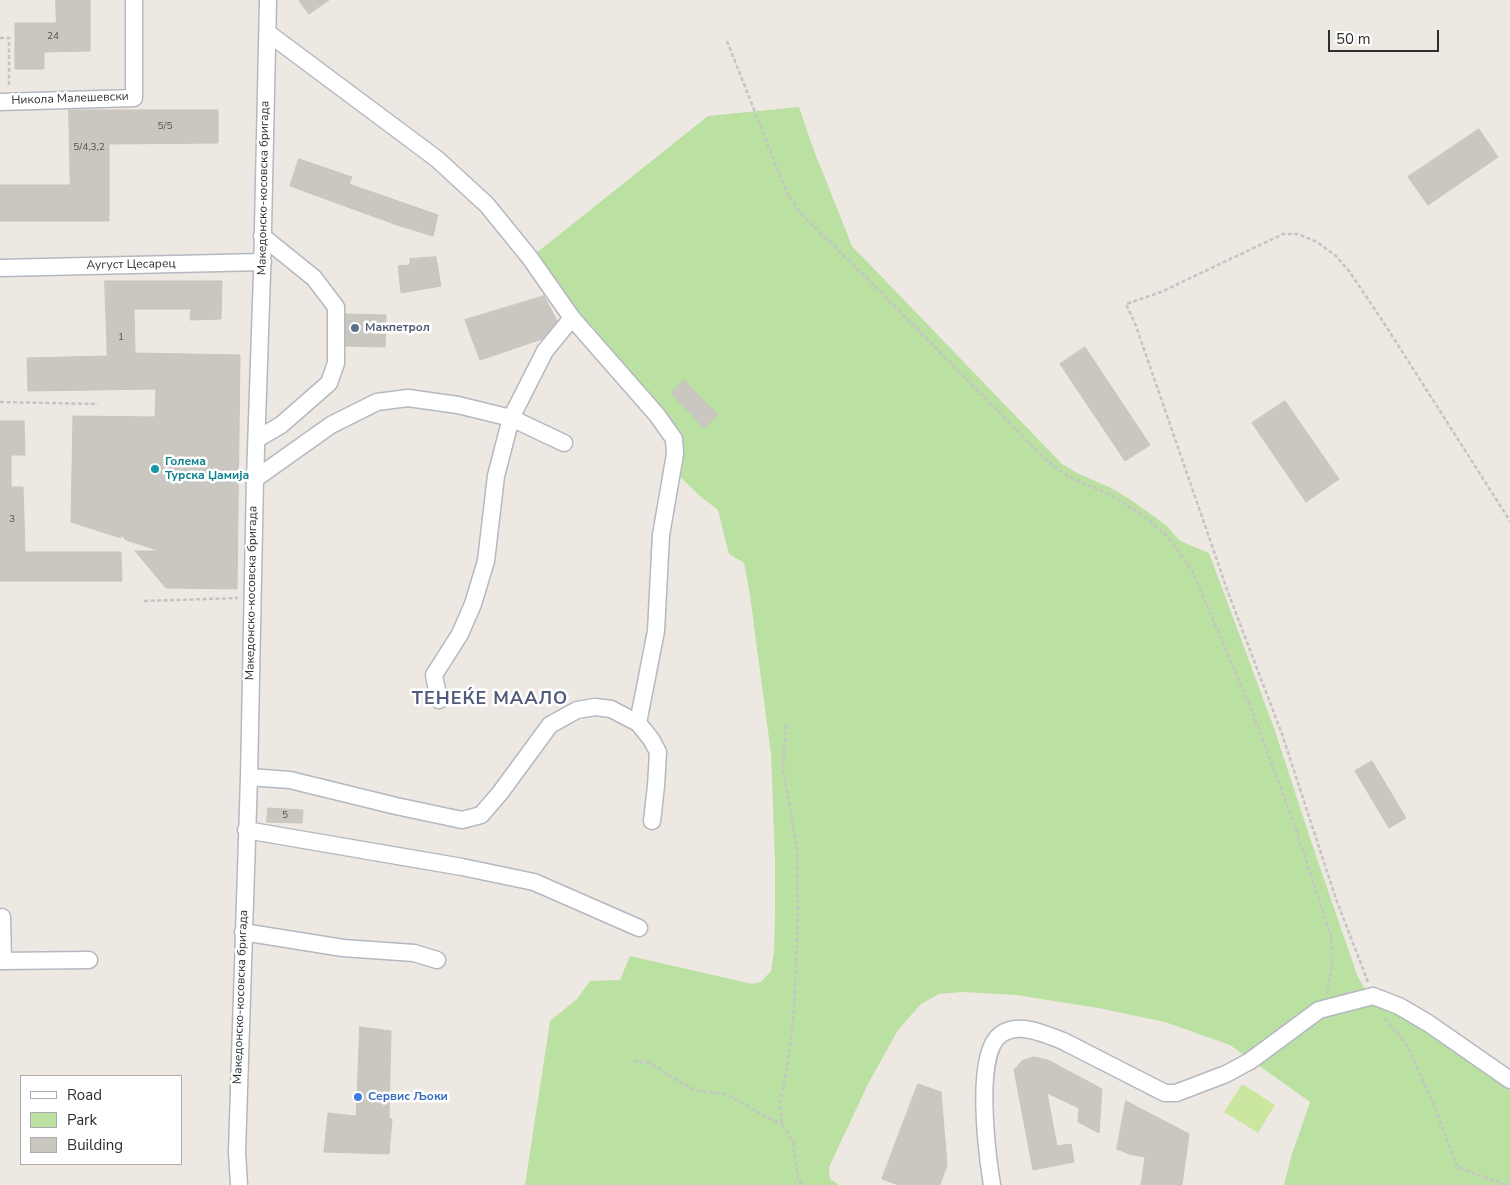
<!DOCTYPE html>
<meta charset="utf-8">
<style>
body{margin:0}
#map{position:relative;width:1510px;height:1185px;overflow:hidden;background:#eee8e2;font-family:"Nunito Sans",sans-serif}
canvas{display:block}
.legend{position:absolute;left:20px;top:1075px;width:162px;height:90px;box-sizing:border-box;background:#fff;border:1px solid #ababab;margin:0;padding:6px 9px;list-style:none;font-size:15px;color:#2e2e2e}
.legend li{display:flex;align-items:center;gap:10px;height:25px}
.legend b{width:25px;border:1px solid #ababab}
.scale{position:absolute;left:1328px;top:30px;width:111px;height:22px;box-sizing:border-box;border:2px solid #2e2e2e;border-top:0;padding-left:6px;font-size:15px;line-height:18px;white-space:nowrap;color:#2e2e2e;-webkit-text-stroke:4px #fff;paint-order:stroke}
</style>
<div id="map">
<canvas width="1510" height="1185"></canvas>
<ul class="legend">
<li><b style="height:6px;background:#fff"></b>Road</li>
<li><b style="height:14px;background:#bae0a2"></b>Park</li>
<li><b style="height:14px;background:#cac6c0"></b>Building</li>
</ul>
<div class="scale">50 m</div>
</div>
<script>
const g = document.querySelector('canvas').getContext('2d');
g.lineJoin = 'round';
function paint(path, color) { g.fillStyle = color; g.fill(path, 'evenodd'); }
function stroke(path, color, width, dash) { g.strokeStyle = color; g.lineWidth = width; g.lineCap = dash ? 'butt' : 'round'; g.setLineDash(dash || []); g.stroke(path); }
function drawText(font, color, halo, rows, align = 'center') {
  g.font = font + ' "Nunito Sans",sans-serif'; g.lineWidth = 5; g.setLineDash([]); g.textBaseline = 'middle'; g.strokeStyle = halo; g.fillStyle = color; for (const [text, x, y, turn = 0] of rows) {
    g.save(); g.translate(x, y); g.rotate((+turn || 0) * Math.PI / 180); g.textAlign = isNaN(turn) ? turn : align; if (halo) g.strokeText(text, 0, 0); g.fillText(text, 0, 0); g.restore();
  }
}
paint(new Path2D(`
 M799,107l14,41 39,98 210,218 17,10 30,13 19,11 38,27 14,16 29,12 65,175 39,119 44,128 10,18 97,63 46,34v95h-226l7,-28 19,-55 -80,-57 -65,-23 -67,-14 -82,-13 -54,-3 -23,2 -18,10 -23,26 -30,54 -39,83 1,12 9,6h-314l25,-164 27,-22 13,-18 30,-1 10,-24 122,28 9,-2 10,-11 3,-18 1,-36v-59l-4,-104 -21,-159 -6,-32 -15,-9 -11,-44 -17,-13 -28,-27 2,-23 -145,-189 178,-142z`), '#bae0a2');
paint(new Path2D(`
 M1242,1084l33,21 -17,28 -34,-21z`), '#cbe69f');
const building = new Path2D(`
 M56,0h34v51l-46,1v17h-29v-46h41z
 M299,0h30l-20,14z
 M69,110h149v33l-109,1v77h-109v-36h70z
 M1479,129l19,28 -70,48 -20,-28z
 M299,159l53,18 -3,7 89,31 -5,21 -36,-11 -107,-39z
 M436,257l5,29 -40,7 -3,-27 12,-1v-6z
 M105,281h117l-1,38 -31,1 1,-11h-57l1,44 105,2 -3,234 -71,-1 -31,-37h25l-34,-11 -6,-6 1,4 -50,-16 2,-106 82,1 1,-28 -128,2 -1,-33 80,-2z
 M544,296l13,25 -15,18 -62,21 -15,-40z
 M346,314l40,1 -1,32 -39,-1z
 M1085,347l65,98 -25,16 -65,-97z
 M684,380l34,35 -14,13 -33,-35z
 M1285,401l54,78 -33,23 -54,-79z
 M0,421h24l1,34h-14v32h12l2,65h96l1,29h-122z
 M1372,761l34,57 -17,10 -34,-57z
 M268,808l35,2 -1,13 -35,-1z
 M360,1027l31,4 -2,87 3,1 -3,35 -65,-2 4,-39 28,3z
 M1034,1057l14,3 54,29 -3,44 -21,-11 1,-14 -32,-15 10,53 14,-2 3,18 -41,8 -19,-100 8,-9z
 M918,1084l23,8 6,73 -7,20h-41l-17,-6z
 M1126,1101l63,33 -7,51h-41l4,-28 -16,-3 -12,-5z`);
paint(building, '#cac6c0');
stroke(building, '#cac4bb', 1);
const minor = new Path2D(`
 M268,33l169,126 50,46 43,53 42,60 85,97 17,24 1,15 -14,81 -5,96 -18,92
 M0,102l134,-4v-98
 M0,268l263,-6
 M257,439l24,-14 48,-42 7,-20v-56l-22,-29 -52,-42
 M255,479l76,-54 46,-23 31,-4 50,7 53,13 53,25
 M439,700l-5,-25 26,-41 13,-30 13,-43 10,-85 15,-58 34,-67 27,-33
 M249,777l41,3 106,26 66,14 19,-5 19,-22 50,-68 27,-15 18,-3 16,2 27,14 13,16 7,13 -2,34 -4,35
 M246,830l216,37 72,15 105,46
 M2,917l1,44
 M243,932l100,16 71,5 23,7
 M0,961l89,-1
 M239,1185l-2,-33 12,-375 6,-298 7,-205 6,-274
 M992,1185c-5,-31 -18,-130 8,-150 18,-14 45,-1 63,6l102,52h11l50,-19 24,-13 69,-51 54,-14 26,10 29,17 82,57`);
stroke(minor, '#b5b8c0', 19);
stroke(new Path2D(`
 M0,38h9v49
 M727,41l60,152 13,20 67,65 178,181 24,18 44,19 34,22 22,20 24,34 61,144 40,108 37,112 2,25 -6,32
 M0,402l98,2
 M144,601l94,-3
 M786,725l-3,44 14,79 1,66 -4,98 -7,57 -7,34 2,21 11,19 5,35 4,7
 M1368,982l-32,-83 -54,-165 -53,-139 -93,-269 -10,-22 35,-12 122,-58h15l19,8 19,14 13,15 33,49 128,201
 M1385,1018l22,27 28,63 22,59 49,18
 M633,1061l17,2 31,20 17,8 28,3 40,23 16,7`), '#c4c4c4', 2.5, [4, 2.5]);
stroke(minor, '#fff', 16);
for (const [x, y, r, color] of [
 [355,328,5,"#5c6f8a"],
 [155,469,5,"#0f9aa8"],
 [358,1097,5,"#3f7fe0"]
]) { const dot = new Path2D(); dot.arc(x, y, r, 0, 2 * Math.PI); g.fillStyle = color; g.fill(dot); stroke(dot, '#fff', 2); }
drawText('10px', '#555452', null, [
 ["24",53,37],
 ["5/5",165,127],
 ["5/4,3,2",89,148],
 ["1",121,338],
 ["3",12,520],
 ["5",285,816]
]);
drawText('12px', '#2e2e2e', '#fff', [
 ["Никола Малешевски",70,99,-2],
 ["Македонско-косовска бригада",264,188,-89],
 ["Аугуст Цесарец",131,265,-1],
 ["Македонско-косовска бригада",252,593,-89],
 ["Македонско-косовска бригада",241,997,-88]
]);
drawText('bold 12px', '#4e5e75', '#fff', [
 ["Макпетрол",365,328]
], 'left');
drawText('bold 12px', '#0d838f', '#fff', [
 ["Голема",165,462],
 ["Турска Џамија",165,476]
], 'left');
drawText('bold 12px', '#366cbe', '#fff', [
 ["Сервис Љоки",368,1097]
], 'left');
g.letterSpacing = '1px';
drawText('bold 18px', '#505a7c', '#fff', [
 ["ТЕНЕЌЕ МААЛО",490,700]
]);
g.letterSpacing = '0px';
</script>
